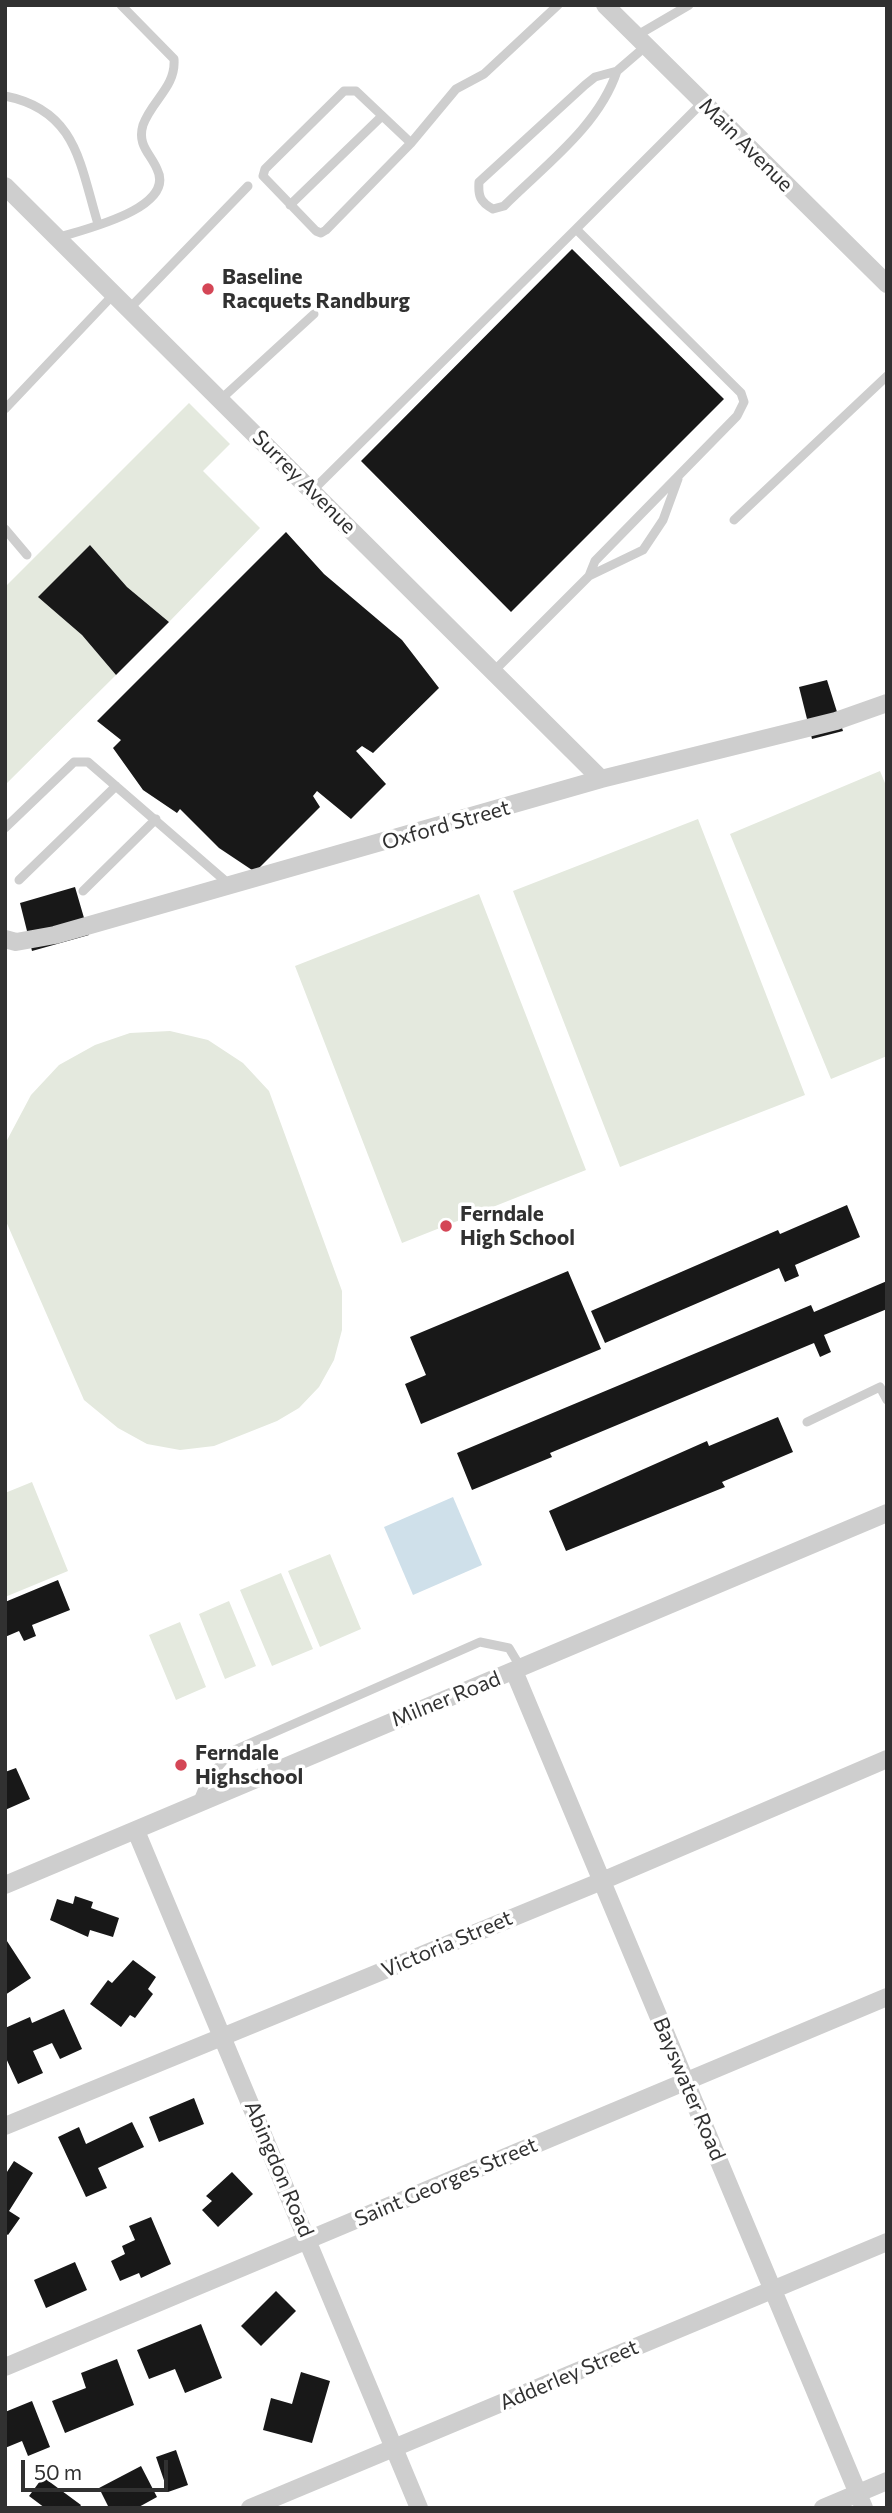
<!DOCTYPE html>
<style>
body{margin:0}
#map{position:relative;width:892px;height:2513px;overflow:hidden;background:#fff;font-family:Commissioner,sans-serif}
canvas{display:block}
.frame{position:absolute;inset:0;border:7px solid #313131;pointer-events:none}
.scale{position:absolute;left:21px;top:2460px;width:147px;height:32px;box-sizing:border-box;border:4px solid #313131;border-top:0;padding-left:9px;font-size:21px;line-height:24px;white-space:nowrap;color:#313131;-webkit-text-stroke:5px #fff;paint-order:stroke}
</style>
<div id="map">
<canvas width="892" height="2513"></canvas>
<div class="frame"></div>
<div class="scale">50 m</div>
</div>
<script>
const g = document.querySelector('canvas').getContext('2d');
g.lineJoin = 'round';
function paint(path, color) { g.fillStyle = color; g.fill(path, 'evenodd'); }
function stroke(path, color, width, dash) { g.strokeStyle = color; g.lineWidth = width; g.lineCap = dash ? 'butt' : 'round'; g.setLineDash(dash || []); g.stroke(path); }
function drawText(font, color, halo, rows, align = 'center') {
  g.font = font + ' Commissioner,sans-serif'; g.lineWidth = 7; g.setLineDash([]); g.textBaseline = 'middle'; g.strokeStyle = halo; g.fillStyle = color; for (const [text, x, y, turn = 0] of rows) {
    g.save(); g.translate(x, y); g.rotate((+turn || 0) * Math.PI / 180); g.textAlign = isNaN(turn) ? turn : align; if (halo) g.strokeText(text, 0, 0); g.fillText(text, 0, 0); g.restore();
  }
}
paint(new Path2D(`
 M189,403l41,41 -27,27 57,57 -91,94 -42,-35 -37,-42 -51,52 43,38 34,40 -111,110v-198z
 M880,771l7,17v268l-56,23 -101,-245z
 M698,819l107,276 -185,72 -107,-276z
 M479,894l107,276 -184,73 -107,-277z
 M170,1031l38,9 35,23 26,28 73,200v39l-8,30 -15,27 -20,21 -22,13 -63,25 -34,4 -33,-6 -29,-16 -34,-28 -79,-181v-75l26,-49 28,-30 36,-20 35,-12z
 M32,1482l36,89 -63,26v-104z
 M330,1554l31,75 -41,18 -32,-76z
 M281,1573l32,76 -41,17 -32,-76z
 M229,1601l27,65 -31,13 -26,-65z
 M180,1622l26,65 -30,13 -27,-65z`), '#e4e9de');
paint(new Path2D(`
 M453,1497l29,68 -69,30 -29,-68z`), '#cfe0ea');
paint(new Path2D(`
 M572,249l152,150 -213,213 -150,-151z
 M286,532l38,42 78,66 37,48 -66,65 -11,-7 -6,5 30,33 -35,35 -34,-28 -4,5 7,11 -65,65 -36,-24 -39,-39 -3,4 -34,-23 -30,-42 8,-8 -24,-19z
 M90,545l37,42 42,35 -53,53 -34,-40 -44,-38z
 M827,680l16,51 -31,8 -13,-52z
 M75,887l14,48 -57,16 -12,-48z
 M847,1205l13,32 -65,28 4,11 -14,6 -6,-14 -174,75 -14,-32 187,-81 2,4z
 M568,1271l33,78 -180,75 -16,-40 21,-9 -16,-38z
 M887,1281v28l-63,26 7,17 -11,5 -6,-14 -264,110 2,4 -80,33 -15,-37 354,-148 3,7z
 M778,1417l15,35 -71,30 3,5 -159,64 -17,-40 158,-70 2,5z
 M58,1580l12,30 -38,15 4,11 -12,5 -5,-10 -14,6v-35z
 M16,1768l14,31 -25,11v-38z
 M75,1896l18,6 -2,6 28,10 -6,19 -23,-7 -2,7 -38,-17 7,-21 16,5z
 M5,1938l26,40 -26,17z
 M133,1960l23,17 -8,12 5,5 -18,24 -5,-3 -9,12 -31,-23 18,-24 4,3z
 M64,2009l18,40 -22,10 -8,-16 -19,8 10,22 -25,11 -13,-28v-28l25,-11 2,6z
 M194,2098l10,26 -45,18 -10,-25z
 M132,2122l12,25 -46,21 9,20 -21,9 -28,-60 21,-10 7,17z
 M14,2161l19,12 -24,38 11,7 -12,17 -3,-2v-58z
 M232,2172l21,22 -35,33 -16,-17 10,-9 -6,-5z
 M151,2217l20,47 -30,14 -2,-5 -19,8 -9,-20 14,-7 -3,-8 13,-6 -6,-14z
 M75,2262l12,28 -41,18 -12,-28z
 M276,2291l20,20 -35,35 -20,-20z
 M201,2324l21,54 -37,15 -10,-24 -26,10 -12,-29z
 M117,2359l17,46 -69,28 -13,-32 34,-13 -5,-15z
 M301,2372l29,9 -18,62 -49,-13 8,-32 21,6z
 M32,2401l18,46 -22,9 -6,-15 -17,7v-36z
 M176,2450l12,35 -20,7 -12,-35z
 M141,2466l16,31 -20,11h-28l-10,-20z
 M43,2477l38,28 -2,3h-34l-16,-12z`), '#181818');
stroke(new Path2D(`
 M636,36l53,-31
 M617,71c-18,55 -73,95 -113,135l-11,3c-13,-7 -15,-13 -14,-27l106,-97 10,-8 22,-6 29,-25
 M5,96c72,14 75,69 93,128
 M411,143l-55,-52h-12l-79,78 -2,7 53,55 5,2 5,-3 85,-87 45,-54 28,-15 74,-69
 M290,205l92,-89
 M576,229l127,-127
 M57,238c24,-8 120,-29 100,-69 -7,-16 -20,-24 -14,-44 9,-25 33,-38 31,-66l-53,-54
 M128,310l120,-124
 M220,400l94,-86
 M5,409l108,-114
 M313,490l263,-261 165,164 3,9 -7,14 -142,145 -6,15
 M734,520l153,-144
 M5,529l22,26
 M493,672l96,-96 54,-26 20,-30 15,-41
 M5,828l69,-66h14l142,123
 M19,880l97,-94
 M83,891l73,-72
 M807,1422l73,-35 7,13
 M197,1803l9,-22 26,-30 248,-109 29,6 12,20`), '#cecece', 9);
stroke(new Path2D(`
 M605,5l282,279
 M5,186l596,593
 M5,939l11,3 39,-7 546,-156 235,-58 51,-18
 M514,1671l350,837
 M136,1831l283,677
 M5,1885l882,-372
 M5,2126l597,-245 285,-122
 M5,2367l882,-370
 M250,2508l637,-266
 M823,2508l64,-27`), '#cecece', 18);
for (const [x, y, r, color] of [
 [208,289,7,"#d44656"],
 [446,1226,7,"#d44656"],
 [181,1765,7,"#d44656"]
]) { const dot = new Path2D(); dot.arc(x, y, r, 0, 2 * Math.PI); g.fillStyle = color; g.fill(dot); stroke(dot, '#fff', 2.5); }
drawText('21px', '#313131', '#fff', [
 ["Main Avenue",746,145,45],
 ["Surrey Avenue",304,482,45],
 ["Oxford Street",446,825,-16],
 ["Milner Road",446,1699,-22],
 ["Victoria Street",447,1944,-23],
 ["Bayswater Road",689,2089,67],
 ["Abingdon Road",279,2169,67],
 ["Saint Georges Street",446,2182,-23],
 ["Adderley Street",569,2375,-23]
]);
drawText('bold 21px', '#313131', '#fff', [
 ["Baseline",222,277],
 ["Racquets Randburg",222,301],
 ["Ferndale",460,1214],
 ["High School",460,1238],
 ["Ferndale",195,1753],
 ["Highschool",195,1777]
], 'left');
</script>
